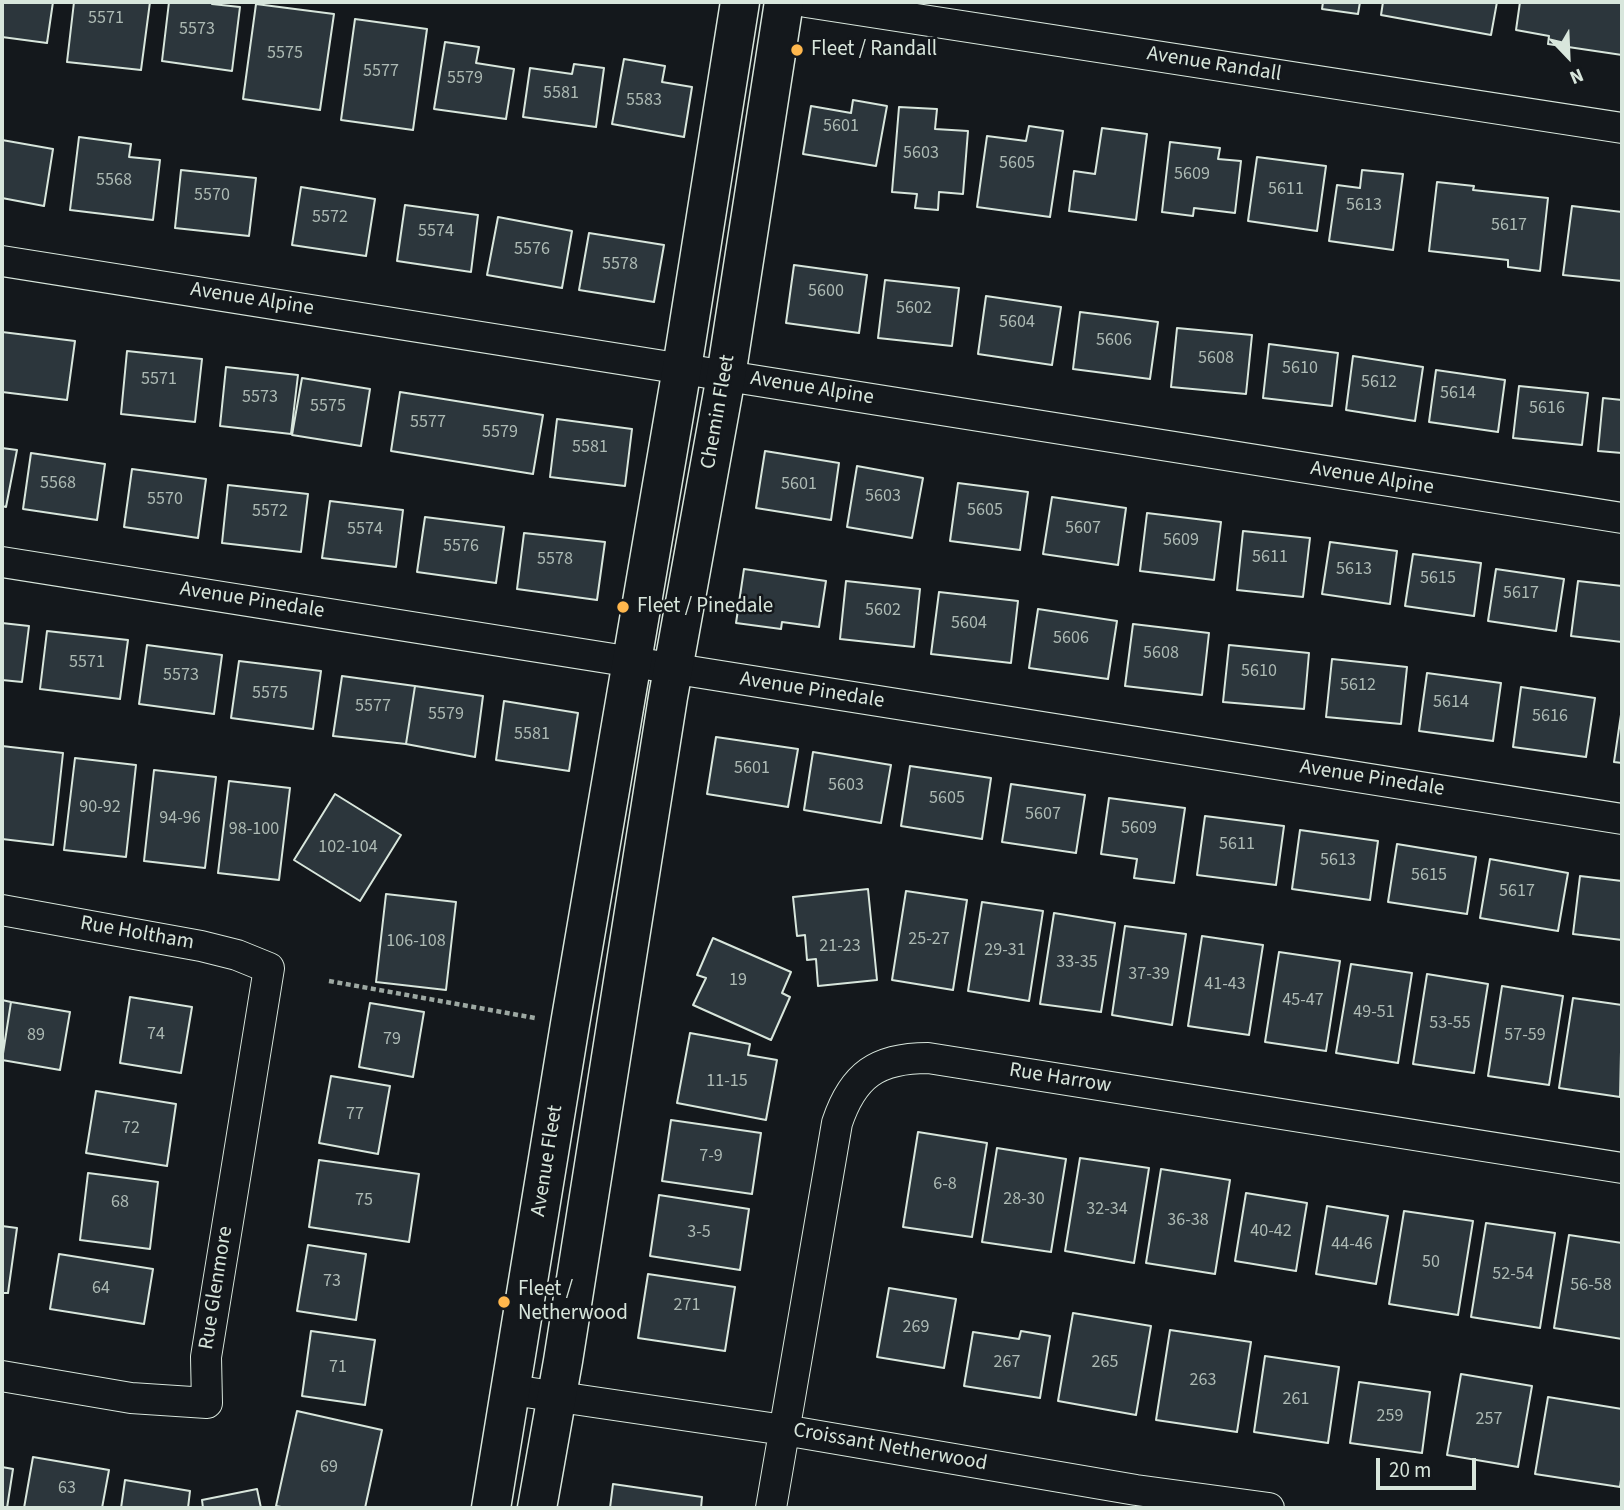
<!DOCTYPE html>
<style>
body{margin:0}
#map{position:relative;width:1624px;height:1510px;overflow:hidden;background:#14181c;font-family:"Source Sans 3",sans-serif}
canvas{display:block}
.frame{position:absolute;inset:0;border:4px solid #d8e6dc;pointer-events:none}
.north{position:absolute;left:1533px;top:21px;width:70px;height:70px;-webkit-text-stroke:5px #14181c;paint-order:stroke;rotate:157deg;font-size:19px;font-weight:700;line-height:28px;text-align:center;color:#d8e6dc}
.north::after{content:'';display:block;margin:auto;width:24px;height:32px;background:#d8e6dc;clip-path:polygon(50% 0,100% 100%,50% 72%,0 100%)}
.scale{position:absolute;left:1376px;top:1458px;width:100px;height:32px;box-sizing:border-box;border:4px solid #d8e6dc;border-top:0;padding-left:9px;font-size:21px;line-height:24px;white-space:nowrap;color:#d8e6dc;-webkit-text-stroke:5px #14181c;paint-order:stroke}
</style>
<div id="map">
<canvas width="1624" height="1510"></canvas>
<div class="frame"></div>
<div class="north">N</div>
<div class="scale">20 m</div>
</div>
<script>
const g = document.querySelector('canvas').getContext('2d');
g.lineJoin = 'round';
function paint(path, color) { g.fillStyle = color; g.fill(path, 'evenodd'); }
function stroke(path, color, width, dash) { g.strokeStyle = color; g.lineWidth = width; g.lineCap = dash ? 'butt' : 'round'; g.setLineDash(dash || []); g.stroke(path); }
function drawText(font, color, halo, rows, align = 'center') {
  g.font = font + ' "Source Sans 3",sans-serif'; g.lineWidth = 5; g.setLineDash([]); g.textBaseline = 'middle'; g.strokeStyle = halo; g.fillStyle = color; for (const [text, x, y, turn = 0] of rows) {
    g.save(); g.translate(x, y); g.rotate((+turn || 0) * Math.PI / 180); g.textAlign = isNaN(turn) ? turn : align; if (halo) g.strokeText(text, 0, 0); g.fillText(text, 0, 0); g.restore();
  }
}
const building = new Path2D(`
 M2,2h51l-6,41 -45,-6z
 M74,2h76l-9,68 -74,-8z
 M169,2h43v2l28,3 -8,64 -70,-10z
 M1323,2h37l-2,12 -36,-5z
 M1383,2h114l-6,33 -110,-20z
 M1520,2h102v53l-74,-11 1,-8 -33,-6z
 M256,4l78,10 -14,96 -77,-11z
 M355,19l72,10 -14,101 -72,-10z
 M445,42l34,5 -3,16 38,6 -8,50 -72,-10z
 M624,59l41,7 -3,16 30,5 -8,50 -72,-13z
 M574,64l30,4 -8,59 -73,-10 7,-49 42,6z
 M853,100l34,6 -11,60 -73,-12 8,-48 40,7z
 M899,107l38,2 -2,20 33,2 -5,63 -24,-2 -1,18 -23,-2 2,-14 -25,-2z
 M1029,126l34,5 -13,86 -73,-10 10,-71 39,5z
 M1102,128l45,6 -11,86 -67,-9 5,-40 21,3z
 M79,137l52,7 -2,13 31,3 -7,60 -83,-10z
 M2,140l51,9 -9,57 -42,-8z
 M1170,142l50,6 -2,11 23,2 -6,52 -41,-5 -1,8 -31,-4z
 M1257,157l69,9 -9,65 -69,-10z
 M181,170l75,8 -7,58 -74,-8z
 M1362,170l41,4 -10,76 -64,-9 8,-56 23,3z
 M1437,182l37,4 -1,4 75,8 -8,73 -32,-4v-7l-79,-9z
 M301,187l74,12 -9,57 -74,-11z
 M405,205l73,10 -7,57 -74,-11z
 M1572,206l50,6v69l-59,-6z
 M498,217l74,14 -10,57 -75,-13z
 M589,233l75,12 -10,57 -75,-12z
 M794,265l73,10 -8,58 -73,-10z
 M885,280l74,8 -7,58 -74,-8z
 M986,296l75,11 -9,58 -74,-11z
 M1080,312l78,10 -8,57 -77,-10z
 M1177,328l75,7 -6,59 -75,-7z
 M2,332l73,9 -8,59 -65,-8z
 M1269,344l69,9 -6,53 -69,-8z
 M127,351l75,8 -7,63 -74,-8z
 M1353,356l70,11 -8,54 -69,-11z
 M226,367l72,8 -7,59 -71,-8z
 M1436,370l69,10 -7,52 -69,-10z
 M302,378l68,11 -9,57 -69,-11z
 M1519,386l69,7 -6,52 -69,-7z
 M400,392l143,23 -10,59 -142,-23z
 M1603,398l19,2v53l-24,-2z
 M557,419l75,10 -7,57 -75,-9z
 M2,448l15,2 -11,57 -4,-1z
 M765,451l74,12 -8,57 -75,-12z
 M31,453l74,11 -8,56 -74,-11z
 M857,466l66,12 -11,60 -65,-11z
 M132,469l74,10 -8,59 -74,-11z
 M958,483l70,9 -8,58 -70,-9z
 M228,485l80,9 -7,58 -79,-9z
 M1052,497l74,11 -8,57 -75,-11z
 M330,501l73,9 -7,57 -74,-9z
 M1147,513l74,9 -7,58 -74,-9z
 M425,517l79,10 -8,56 -79,-11z
 M1243,531l67,7 -7,59 -66,-7z
 M524,533l81,9 -8,58 -80,-11z
 M1330,542l67,9 -7,53 -68,-10z
 M1413,554l68,9 -7,53 -69,-10z
 M744,569l82,12 -7,46 -37,-5 -1,7 -45,-6z
 M1496,569l68,10 -8,52 -68,-10z
 M846,581l74,8 -6,58 -74,-8z
 M1578,581l44,5v56l-51,-6z
 M939,592l79,9 -7,62 -80,-9z
 M1038,609l79,12 -9,58 -79,-11z
 M2,623l27,3 -7,56 -20,-2z
 M1133,624l76,9 -7,62 -77,-9z
 M47,631l81,9 -8,59 -80,-10z
 M147,645l75,10 -8,59 -75,-10z
 M1229,645l80,8 -5,56 -81,-7z
 M1332,659l75,8 -6,57 -75,-7z
 M239,661l82,10 -8,58 -82,-11z
 M1427,673l74,10 -8,58 -74,-10z
 M342,676l73,10 -9,58 -73,-8z
 M415,686l68,10 -8,61 -69,-13z
 M1521,687l74,11 -9,59 -73,-10z
 M504,701l74,12 -9,58 -73,-11z
 M1622,708v55l-8,-1z
 M716,737l82,12 -10,58 -81,-13z
 M2,746l61,7 -10,92 -51,-6z
 M813,752l78,13 -10,58 -77,-13z
 M75,758l61,7 -10,92 -62,-7z
 M910,766l81,12 -9,61 -81,-13z
 M154,770l62,7 -11,91 -61,-7z
 M229,781l61,7 -11,92 -61,-7z
 M1011,784l74,11 -9,58 -74,-11z
 M335,794l66,41 -41,66 -66,-41z
 M1109,798l76,10 -11,75 -40,-5 3,-19 -36,-5z
 M1205,816l79,10 -8,59 -79,-10z
 M1300,830l78,11 -8,59 -78,-11z
 M1397,844l79,13 -9,57 -79,-12z
 M1490,859l78,14 -10,58 -78,-13z
 M1580,876l42,5v59l-49,-6z
 M868,889l9,91 -59,6 -2,-27 -9,1 -2,-25 -8,1 -4,-39z
 M906,891l61,9 -14,90 -61,-10z
 M386,894l70,8 -10,88 -70,-8z
 M982,902l61,9 -14,90 -61,-10z
 M1054,913l61,10 -14,89 -61,-8z
 M1125,926l61,8 -14,91 -60,-10z
 M1202,936l61,9 -14,90 -61,-9z
 M713,938l78,34 -9,21 8,4 -19,43 -78,-35 13,-27 -9,-3z
 M1279,952l61,9 -14,90 -61,-9z
 M1351,964l61,9 -14,90 -62,-10z
 M1427,974l61,10 -14,89 -61,-9z
 M1502,986l61,10 -14,89 -61,-9z
 M130,997l62,10 -11,66 -61,-10z
 M1573,998l49,7 -2,92 -61,-9z
 M2,1000l9,2 -9,58z
 M11,1002l59,10 -10,58 -58,-10z
 M370,1003l54,9 -11,65 -54,-10z
 M690,1033l60,11 -2,11 29,5 -11,60 -89,-17z
 M331,1076l59,10 -12,68 -59,-11z
 M96,1091l80,13 -9,62 -81,-13z
 M671,1120l90,13 -9,61 -90,-13z
 M918,1132l69,11 -15,94 -69,-10z
 M997,1148l69,11 -15,93 -69,-10z
 M1080,1158l69,10 -15,95 -69,-12z
 M319,1160l100,14 -10,68 -100,-15z
 M1161,1169l69,11 -15,94 -69,-11z
 M88,1173l70,9 -8,67 -70,-9z
 M1246,1193l61,10 -11,68 -61,-10z
 M659,1195l90,14 -9,61 -90,-14z
 M1327,1206l61,10 -12,68 -60,-10z
 M1404,1211l69,10 -15,94 -69,-11z
 M1486,1223l69,10 -15,95 -69,-11z
 M2,1226l15,2 -9,65h-6z
 M1569,1235l53,8v96l-68,-11z
 M308,1245l58,9 -10,66 -59,-9z
 M59,1254l94,15 -9,55 -94,-15z
 M648,1274l87,13 -10,64 -87,-13z
 M889,1288l67,11 -12,69 -67,-11z
 M1073,1313l78,13 -15,89 -78,-14z
 M1170,1330l81,12 -14,90 -81,-12z
 M311,1331l64,9 -10,65 -63,-9z
 M1021,1331l29,5 -10,62 -76,-12 9,-54 46,7z
 M1265,1356l74,11 -11,76 -74,-11z
 M1461,1374l71,12 -14,81 -71,-12z
 M1359,1382l71,10 -8,61 -72,-10z
 M1548,1397l74,12v64l-2,14 -85,-13z
 M297,1411l85,19 -17,78h-79l-10,-2z
 M33,1457l76,13 -7,38h-78z
 M2,1467l11,2 -6,39h-5z
 M125,1480l65,11 -2,17h-67z
 M613,1484l89,13 -1,11h-91z
 M257,1489l4,19h-58l-1,-8z`);
paint(building, '#2c363c');
stroke(building, '#d8e6dc', 2);
const street = new Path2D(`
 M806,2l816,126
 M2,261l1620,257
 M2,562l1620,257
 M2,910l199,36 36,9 32,13 -63,389 1,46 -76,-5 -129,-22
 M512,1390l272,40 352,60 133,18
 M771,1508l66,-385c16,-48 40,-65 91,-65l694,110`);
const secondary = new Path2D(`
 M491,1508l79,-484 112,-656 58,-366
 M537,1508l26,-147 105,-664 58,-321 58,-374`);
stroke(street, '#d8e6dc', 32);
stroke(secondary, '#d8e6dc', 41);
stroke(new Path2D(`
 M329,981l206,37`), '#9da8a2', 4.5, [5, 3.5]);
stroke(street, '#14181c', 30);
stroke(secondary, '#14181c', 38);
for (const [x, y, r, color] of [
 [797,50,7,"#ffb74d"],
 [623,607,7,"#ffb74d"],
 [504,1302,7,"#ffb74d"]
]) { const dot = new Path2D(); dot.arc(x, y, r, 0, 2 * Math.PI); g.fillStyle = color; g.fill(dot); stroke(dot, '#14181c', 2.5); }
drawText('18px', '#adbab4', null, [
 ["5571",106,19],
 ["5573",197,30],
 ["5575",285,54],
 ["5577",381,72],
 ["5579",465,79],
 ["5581",561,94],
 ["5583",644,101],
 ["5601",841,127],
 ["5603",921,154],
 ["5605",1017,164],
 ["5609",1192,175],
 ["5568",114,181],
 ["5611",1286,190],
 ["5570",212,196],
 ["5613",1364,206],
 ["5572",330,218],
 ["5617",1509,226],
 ["5574",436,232],
 ["5576",532,250],
 ["5578",620,265],
 ["5600",826,292],
 ["5602",914,309],
 ["5604",1017,323],
 ["5606",1114,341],
 ["5608",1216,359],
 ["5610",1300,369],
 ["5571",159,380],
 ["5612",1379,383],
 ["5614",1458,394],
 ["5573",260,398],
 ["5575",328,407],
 ["5616",1547,409],
 ["5577",428,423],
 ["5579",500,433],
 ["5581",590,448],
 ["5568",58,484],
 ["5601",799,485],
 ["5603",883,497],
 ["5570",165,500],
 ["5605",985,511],
 ["5572",270,512],
 ["5607",1083,529],
 ["5574",365,530],
 ["5609",1181,541],
 ["5576",461,547],
 ["5611",1270,558],
 ["5578",555,560],
 ["5613",1354,570],
 ["5615",1438,579],
 ["5617",1521,594],
 ["5602",883,611],
 ["5604",969,624],
 ["5606",1071,639],
 ["5608",1161,654],
 ["5571",87,663],
 ["5610",1259,672],
 ["5573",181,676],
 ["5612",1358,686],
 ["5575",270,694],
 ["5614",1451,703],
 ["5577",373,707],
 ["5579",446,715],
 ["5616",1550,717],
 ["5581",532,735],
 ["5601",752,769],
 ["5603",846,786],
 ["5605",947,799],
 ["90-92",100,808],
 ["5607",1043,815],
 ["94-96",180,819],
 ["5609",1139,829],
 ["98-100",254,830],
 ["5611",1237,845],
 ["102-104",348,848],
 ["5613",1338,861],
 ["5615",1429,876],
 ["5617",1517,892],
 ["25-27",929,940],
 ["106-108",416,942],
 ["21-23",840,947],
 ["29-31",1005,951],
 ["33-35",1077,963],
 ["37-39",1149,975],
 ["19",738,981],
 ["41-43",1225,985],
 ["45-47",1303,1001],
 ["49-51",1374,1013],
 ["53-55",1450,1024],
 ["74",156,1035],
 ["89",36,1036],
 ["57-59",1525,1036],
 ["79",392,1040],
 ["11-15",727,1082],
 ["77",355,1115],
 ["72",131,1129],
 ["7-9",711,1157],
 ["6-8",945,1185],
 ["28-30",1024,1200],
 ["75",364,1201],
 ["68",120,1203],
 ["32-34",1107,1210],
 ["36-38",1188,1221],
 ["40-42",1271,1232],
 ["3-5",699,1233],
 ["44-46",1352,1245],
 ["50",1431,1263],
 ["52-54",1513,1275],
 ["73",332,1282],
 ["56-58",1591,1286],
 ["64",101,1289],
 ["271",687,1306],
 ["269",916,1328],
 ["267",1007,1363],
 ["265",1105,1363],
 ["71",338,1368],
 ["263",1203,1381],
 ["261",1296,1400],
 ["259",1390,1417],
 ["257",1489,1420],
 ["69",329,1468],
 ["63",67,1489]
]);
drawText('21px', '#d8e6dc', '#14181c', [
 ["Fleet / Randall",811,50],
 ["Fleet / Pinedale",637,607],
 ["Fleet /",518,1290],
 ["Netherwood",518,1314]
], 'left');
drawText('21px', '#d8e6dc', '#14181c', [
 ["Avenue Randall",1214,65,9],
 ["Avenue Alpine",252,300,9],
 ["Avenue Alpine",812,389,9],
 ["Chemin Fleet",719,412,-80],
 ["Avenue Alpine",1372,479,9],
 ["Avenue Pinedale",252,601,9],
 ["Avenue Pinedale",812,691,9],
 ["Avenue Pinedale",1372,779,9],
 ["Rue Holtham",137,934,10],
 ["Rue Harrow",1060,1079,9],
 ["Avenue Fleet",548,1161,-81],
 ["Rue Glenmore",217,1288,-81],
 ["Croissant Netherwood",890,1448,10]
]);
</script>
